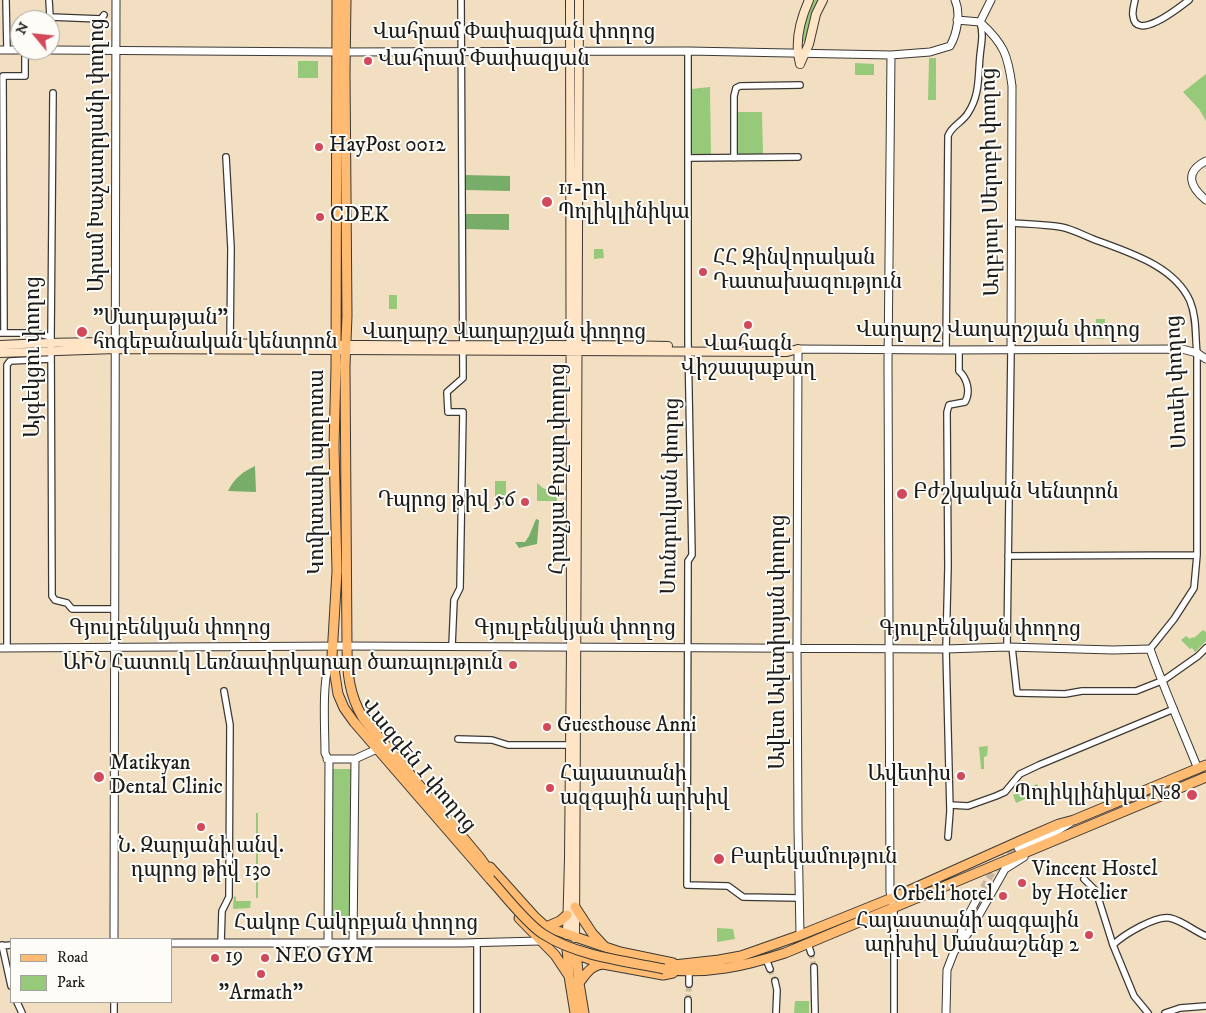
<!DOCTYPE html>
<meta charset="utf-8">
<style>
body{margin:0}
#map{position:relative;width:1206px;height:1013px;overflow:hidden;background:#f2dfc2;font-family:"IM FELL DW Pica",serif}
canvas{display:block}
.legend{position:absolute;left:10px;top:938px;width:162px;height:65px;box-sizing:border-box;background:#fdfcf7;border:1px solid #a3a29f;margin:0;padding:6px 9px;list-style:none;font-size:15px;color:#1c1c1c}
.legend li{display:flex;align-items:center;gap:10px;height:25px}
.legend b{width:25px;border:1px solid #a3a29f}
.north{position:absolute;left:10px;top:10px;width:50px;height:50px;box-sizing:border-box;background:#fdfcf7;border:1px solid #a3a29f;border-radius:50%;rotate:298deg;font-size:14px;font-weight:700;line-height:20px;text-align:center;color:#1c1c1c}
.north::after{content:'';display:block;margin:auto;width:18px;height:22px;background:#d1495b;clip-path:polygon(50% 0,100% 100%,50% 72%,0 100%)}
</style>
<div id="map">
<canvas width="1206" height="1013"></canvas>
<ul class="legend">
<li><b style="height:6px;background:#ffbb71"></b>Road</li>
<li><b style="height:14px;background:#96c979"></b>Park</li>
</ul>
<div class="north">N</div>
</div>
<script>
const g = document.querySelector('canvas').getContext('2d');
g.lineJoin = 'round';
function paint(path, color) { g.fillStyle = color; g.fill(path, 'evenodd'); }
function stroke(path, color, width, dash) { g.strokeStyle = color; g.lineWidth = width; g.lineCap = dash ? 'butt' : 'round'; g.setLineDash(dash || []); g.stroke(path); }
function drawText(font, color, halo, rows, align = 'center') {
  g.font = font + ' "IM FELL DW Pica","Noto Serif Armenian",serif'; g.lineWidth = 4; g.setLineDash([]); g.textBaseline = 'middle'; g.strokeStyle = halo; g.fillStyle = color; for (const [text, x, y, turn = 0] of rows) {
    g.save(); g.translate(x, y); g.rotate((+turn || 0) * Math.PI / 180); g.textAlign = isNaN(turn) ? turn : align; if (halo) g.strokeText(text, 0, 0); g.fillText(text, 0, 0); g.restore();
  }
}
paint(new Path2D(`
 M812,0h8l-8,16 -6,25 -4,1 -2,-1 3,-15z
 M929,58h7v42h-8z
 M298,61h20v17h-20z
 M855,63l19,1v11h-19z
 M1206,74v47l-7,-12 -16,-17z
 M710,87l1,67h-19l-1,-65z
 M735,112h27l1,43h-27z
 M594,249h9l1,9 -10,1z
 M389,295h8v14h-8z
 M1096,319h9l-1,20 -14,-1v-2h5z
 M495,481h11v24h-11z
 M537,483l6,5 14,5v8h-20z
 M1203,630l3,2v9l-11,11 -3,-4 -2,1 -9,-9 5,-4 4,3 2,-2 2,1z
 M988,746l-1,10 -3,1v12h-3l-2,-22z
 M332,769h19l-1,148h-19z
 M1037,784l4,8 -25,11 -3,-8z
 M256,813h2v85h-2z
 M234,896l2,1v4h15l-1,7 -17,1z
 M717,928l16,1 2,10 -18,3z
 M795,1001h14v12h-15z`), '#96c979');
paint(new Path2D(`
 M465,175l45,1v15l-45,-1z
 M464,214h45v16l-45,-1z
 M255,466l1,26 -28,-1c6,-13 15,-19 27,-25z
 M536,519l3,1 -2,24 -18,4 -4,-6h10l4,-6z`), '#78ad69');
stroke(new Path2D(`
 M811,953l3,14
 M770,969l5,12
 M688,1000l1,-16`), '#c7b8a1', 5.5, [5.5, 3]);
stroke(new Path2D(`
 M978,897c13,-23 18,-34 40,-49`), '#c7b8a1', 7, [7, 3.5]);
const minor = new Path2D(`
 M6,0l1,50
 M49,0l1,17 51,2 3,-4
 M1135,0c-1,5 -3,11 -2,16 3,27 48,-10 56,-16
 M688,51v290l4,214 -4,6 -1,324 41,1 15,11 56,1
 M53,93l-2,244 1,259 3,4 12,3 5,6h43
 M226,157l5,91 -1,95
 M688,158l110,-1
 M734,158v-62l2,-8 4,-2 60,-1
 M1012,223c16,1 33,1 49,4 11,2 22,8 32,12 34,13 81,26 97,62 7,17 5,35 7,52v202l-3,33 -20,31 -24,30
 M0,333h36l15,4
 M4,333l-1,-257h22v-26
 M946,350l2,-214c3,-10 15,-14 20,-23 12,-18 10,-37 12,-57 1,-12 4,-21 0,-34
 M1008,556l189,-1
 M452,646l2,-46 6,-12 3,-176h-15l-1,-20 16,-14 -2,-378
 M1007,647l4,-297
 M1012,647l5,46 48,1 17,-3h54l28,-11 34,-24 8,-8
 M7,648v-283l3,-4 41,-2
 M458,739l34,1 16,5h62
 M950,805l18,1 28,-10 9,-4 15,-18 19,-9 135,-56
 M948,837l2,-26 -4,-162 2,-82 -1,-155 2,-7 16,-3c6,-10 2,-24 -6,-31v-21
 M1084,879l12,12 17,54 21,51 14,17
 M894,908v105
 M477,942v71
 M221,943l1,-32 7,-14 1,-172 -6,-34
 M808,944l3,9
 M2,945l9,41
 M1113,945c10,-10 43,-30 57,-27 13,3 24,13 36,18
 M0,946l11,-1
 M766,959l4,10
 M814,967l1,46
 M775,981l2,9 -1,23
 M689,984v-12
 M17,1002l5,11
 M114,1002v11
 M688,1013v-13
 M1165,1013l15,-5 26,-2`);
const tertiary = new Path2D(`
 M991,0l-11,22c24,22 28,33 32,64l-1,264
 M957,20l23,2
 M0,50h20
 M50,50l286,2 352,-1 203,4 39,-3 20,-6c7,-12 11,-33 5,-46
 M891,55l-3,309 2,527 2,11
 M1206,161c-22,11 -16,26 0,39
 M0,648l347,-2 599,3 61,-2 106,3 37,-1c14,40 32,80 48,120
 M327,759h28l22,-10
 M1018,848l39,-17 13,-8
 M800,935l-2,-107 -1,-180 1,-299 148,1 236,-1 15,4 9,6
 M114,939l2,-939
 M328,942l1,-181 -4,-8c0,-24 -4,-78 7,-97
 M353,942l2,-183
 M959,942l4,-17 15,-28
 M171,943h291l78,-2
 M946,1013l1,-43 7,-18 17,-23 34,-60 19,-12`);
const secondary = new Path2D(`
 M800,64l9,-20 7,-30 7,-14
 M800,64c-6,-22 0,-44 9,-64
 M0,345c122,-7 244,0 366,0 101,1 201,-1 302,1
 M0,353l116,-4 671,3 11,-3
 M567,935l2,-77 2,-211 -1,-647
 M575,938l4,-938`);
const primary = new Path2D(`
 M337,0l-1,366 -2,81 3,124 -5,85 6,38 6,14 10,14 136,157
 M346,0l-1,73 2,243 -2,50 2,280c0,26 2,49 16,72l118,141 11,16
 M490,867l44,49 12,11 74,25 53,11
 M575,907l17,26 12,13
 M519,918l36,37 14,21
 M546,927l14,-6 7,-6
 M567,947l2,29 6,37
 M567,951l36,13 60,11 10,-2
 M576,951l3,32 5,30
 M665,966l54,-6 22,-4 57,-20 94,-38 132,-59 35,-15 15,-4 132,-55
 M664,969c43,6 81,-3 121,-16l421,-176
 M579,983c7,-9 12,-18 24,-19`);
stroke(minor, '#3c3935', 8);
stroke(tertiary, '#3c3935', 9);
stroke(secondary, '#3c3935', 10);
stroke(primary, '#3c3935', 11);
stroke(minor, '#fff', 5.5);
stroke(tertiary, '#fff', 7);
stroke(secondary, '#ffe4c6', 8);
stroke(primary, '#ffbb71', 9);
const primaryBridge = new Path2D(`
 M490,879c14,15 36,44 53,55 34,22 82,27 121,35`);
stroke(primaryBridge, '#3c3935', 11, []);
stroke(primaryBridge, '#ffbb71', 9);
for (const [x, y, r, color] of [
 [368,61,5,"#d1495b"],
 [319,147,5,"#d1495b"],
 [547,202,6,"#d1495b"],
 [320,217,5,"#d1495b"],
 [703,272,5,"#d1495b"],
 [748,325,5,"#d1495b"],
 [82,332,6,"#d1495b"],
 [902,494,6,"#d1495b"],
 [525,502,5,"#d1495b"],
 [513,665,5,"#d1495b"],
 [547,727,5,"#d1495b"],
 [961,776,5,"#d1495b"],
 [99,777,6,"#d1495b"],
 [550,788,5,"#d1495b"],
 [1192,795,6,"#d1495b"],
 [201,827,5,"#d1495b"],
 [719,859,6,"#d1495b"],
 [1022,883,5,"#d1495b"],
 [1003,896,5,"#d1495b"],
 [1089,935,5,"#d1495b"],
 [215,958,5,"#d1495b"],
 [265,958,5,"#d1495b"],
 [261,974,5,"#d1495b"]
]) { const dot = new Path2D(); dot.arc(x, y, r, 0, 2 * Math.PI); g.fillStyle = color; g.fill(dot); stroke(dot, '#fdfcf7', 2); }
drawText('21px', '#1c1c1c', '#fdfcf7', [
 ["Վահրամ Փափազյան փողոց",514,34],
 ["Արամ Խաչատրյանի փողոց",99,155,-90],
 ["Աղբյուր Սերոբի փողոց",992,182,-91],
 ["Վաղարշ Վաղարշյան փողոց",998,332],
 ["Վաղարշ Վաղարշյան փողոց",504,334],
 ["Այգեկցու փողոց",35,357,-90],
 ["Սոսեի փողոց",1178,382,-93],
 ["Հրաչյա Քոչար փողոց",560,469,-90],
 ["Կոմիտասի պողոտա",319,472,-90],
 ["Սունդուկյան փողոց",672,496,-89],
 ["Գյուլբենկյան փողոց",170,630],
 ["Գյուլբենկյան փողոց",575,630],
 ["Գյուլբենկյան փողոց",980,631],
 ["Ավետ Ավետիսյան փողոց",780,642,-90],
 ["Վազգեն I փողոց",417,766,50],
 ["Հակոբ Հակոբյան փողոց",356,925]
]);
drawText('21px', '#1c1c1c', '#fdfcf7', [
 ["Վահրամ Փափազյան",378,61],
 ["HayPost 0012",329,147],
 ["11-րդ",558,190],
 ["Պոլիկլինիկա",558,214],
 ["CDEK",330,217],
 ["ՀՀ Զինվորական",713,260],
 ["Դատախազություն",713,284],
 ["\"Մադաթյան\"",93,320],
 ["հոգեբանական կենտրոն",93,344],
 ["Վահագն",748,346,"center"],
 ["Վիշապաքաղ",748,370,"center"],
 ["Բժշկական Կենտրոն",913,494],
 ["Դպրոց թիվ 56",515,502,"right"],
 ["ԱԻՆ Հատուկ Լեռնափրկարար ծառայություն",503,665,"right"],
 ["Guesthouse Anni",557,727],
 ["Matikyan",110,765],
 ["Dental Clinic",110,789],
 ["Հայաստանի",560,776],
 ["ազգային արխիվ",560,800],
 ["Ավետիս",951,776,"right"],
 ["Պոլիկլինիկա №8",1181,795,"right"],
 ["Ն. Զարյանի անվ.",201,848,"center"],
 ["դպրոց թիվ 130",201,872,"center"],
 ["Բարեկամություն",730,859],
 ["Vincent Hostel",1032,871],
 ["by Hotelier",1032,895],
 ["Orbeli hotel",993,896,"right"],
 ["Հայաստանի ազգային",1079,923,"right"],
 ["արխիվ Մասնաշենք 2",1079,947,"right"],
 ["19",225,958],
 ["NEO GYM",275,958],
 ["\"Armath\"",261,995,"center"]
], 'left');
</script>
